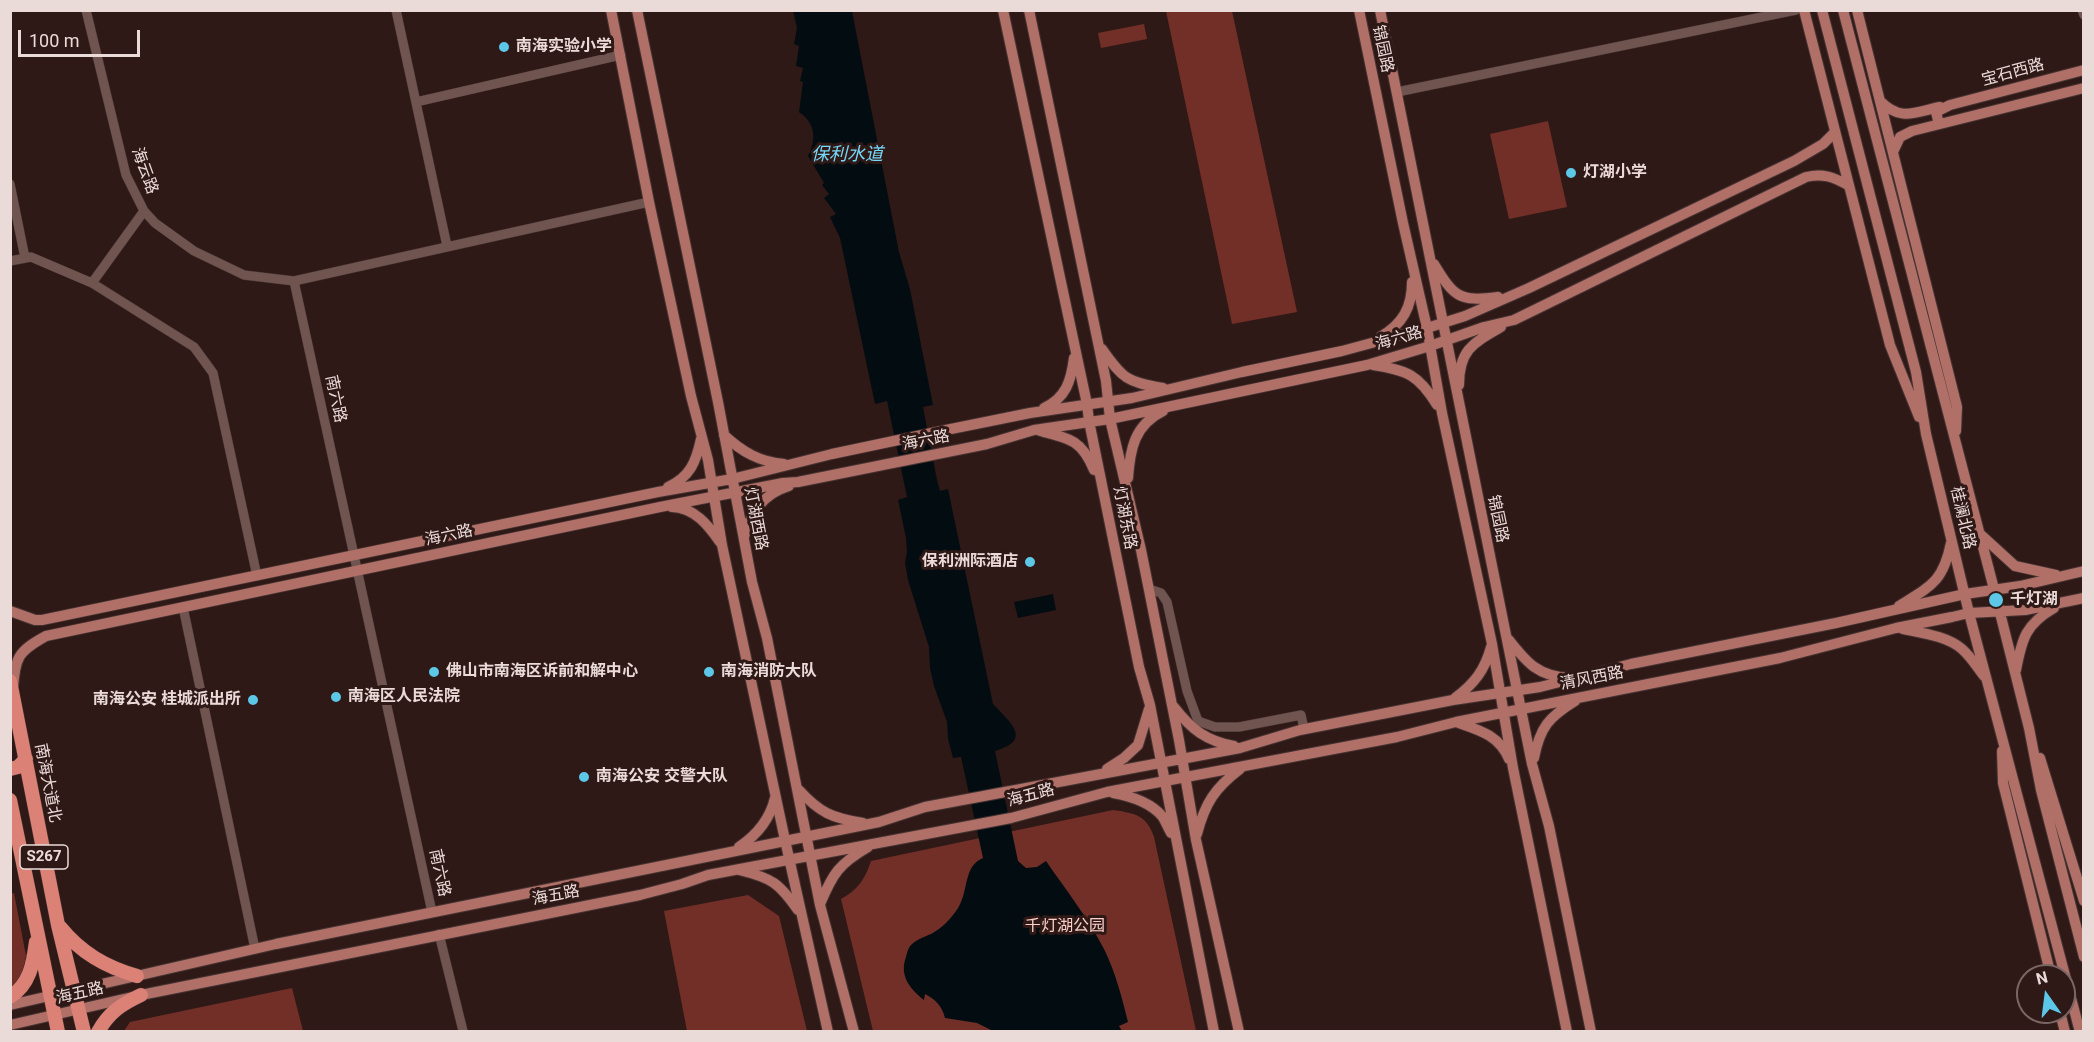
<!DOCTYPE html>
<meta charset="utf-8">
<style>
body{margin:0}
#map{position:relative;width:2094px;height:1042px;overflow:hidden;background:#2f1916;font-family:Roboto,sans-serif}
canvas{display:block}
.frame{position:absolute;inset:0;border:12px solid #eadad8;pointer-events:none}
.north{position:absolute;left:2016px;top:964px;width:60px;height:60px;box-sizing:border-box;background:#2f1916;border:2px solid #7a6664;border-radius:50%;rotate:346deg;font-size:16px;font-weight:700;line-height:24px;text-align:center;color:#eadad8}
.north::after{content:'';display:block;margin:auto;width:21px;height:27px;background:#5dc7e8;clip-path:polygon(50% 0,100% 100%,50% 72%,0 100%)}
.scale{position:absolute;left:18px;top:30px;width:122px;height:27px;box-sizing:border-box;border:3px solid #eadad8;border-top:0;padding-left:8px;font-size:18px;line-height:21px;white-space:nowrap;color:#eadad8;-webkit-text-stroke:4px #2f1916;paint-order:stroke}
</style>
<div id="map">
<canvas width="2094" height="1042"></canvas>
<div class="frame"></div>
<div class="north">N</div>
<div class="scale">100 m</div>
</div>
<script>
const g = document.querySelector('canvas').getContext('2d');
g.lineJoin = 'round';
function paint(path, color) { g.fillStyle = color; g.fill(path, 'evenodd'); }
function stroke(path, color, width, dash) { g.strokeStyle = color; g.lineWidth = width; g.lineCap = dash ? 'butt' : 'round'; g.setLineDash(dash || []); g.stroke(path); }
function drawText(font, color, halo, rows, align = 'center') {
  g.font = font + ' Roboto,"Noto Sans SC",sans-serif'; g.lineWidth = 6; g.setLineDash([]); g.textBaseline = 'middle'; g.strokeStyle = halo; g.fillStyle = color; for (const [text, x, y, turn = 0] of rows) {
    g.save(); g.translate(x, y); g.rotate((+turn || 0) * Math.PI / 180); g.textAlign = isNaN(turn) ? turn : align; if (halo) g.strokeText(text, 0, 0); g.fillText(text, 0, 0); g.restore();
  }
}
paint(new Path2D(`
 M1166,11h66l65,301 -65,12z
 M1144,24l3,15 -46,9 -3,-15z
 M1548,121l19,86 -58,12 -19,-85z
 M1113,810c21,3 34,5 41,27l42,194h-323l-32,-132c17,-9 24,-20 30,-38z
 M14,893l12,63 -4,20 -11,11 -1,-93z
 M748,895l31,21 28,115h-120l-23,-120z
 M292,988l11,43h-179l6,-9z`), '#722f28');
paint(new Path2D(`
 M793,11h59l47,241 11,37 23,116 -10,2 14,73 3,11 8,-2 45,215c18,19 40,36 2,47l23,110 8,7 11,-1 9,-6c20,29 43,58 59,90 11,23 17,47 23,71l-9,4 3,5h-129l-16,-8 -32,-5c-3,-12 -9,-18 -20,-24l-1,6c-14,-11 -25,-24 -18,-43 1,-4 2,-9 5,-12 6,-6 13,-8 20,-11 10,-5 21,-16 27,-26 11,-17 5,-42 25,-50l-22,-101 -8,1 -5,-19 -1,-17 -13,-36 -4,-18 -1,-21 -21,-67 -3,-17 2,-11 -1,-14 -8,-38 9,-3 -20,-96 -12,3 -35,-166 -10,-21 6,-3 -12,-16 5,-4 -7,-9 2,-2 -16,-27c9,-18 7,-33 -9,-44l4,-30 -3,-1 3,-13 -7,-2 3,-20 -5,-2 3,-16z
 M1053,594l3,16 -38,8 -4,-16z`), '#030d11');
const minor = new Path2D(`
 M86,10l40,165 18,36 11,12 39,28 50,24 50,6 355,-79
 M396,10l51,236
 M2082,10l2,5
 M1397,92l399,-82
 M416,102l205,-47
 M10,184l15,74
 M10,261l21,-4 61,26 102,64 19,26 44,203
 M294,281l138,631
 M92,283l52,-72
 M1149,589l12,4 6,9 20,89 11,30 17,6h24l62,-12 3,14
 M183,607l72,342
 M439,934l24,97`);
const major = new Path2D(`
 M611,10l38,192 42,194 17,64 14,85 63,295 43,192
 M637,10l81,392 34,180 15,56 53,267 34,127
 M1003,10l84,394 2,17 50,246 11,38 64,327
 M1029,10l77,371 4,38 31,131 38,190 17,100 43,192
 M1359,10l44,213 24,105 15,85 50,231 21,124 54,264
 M1380,10l152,754 17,62 42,206
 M1804,10l86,335 29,72
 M1822,10l94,362 10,62 43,179 111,419
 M1843,10l151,579 35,139 12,62 43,167
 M1857,10l97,385 3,12 -1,24
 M1880,101c21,21 35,11 60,6
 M1939,124l-3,-12 14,-7 134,-35
 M1893,152l7,-15 12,-6 172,-43
 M1434,264c20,33 25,38 64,33
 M1380,337c23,-13 32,-30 32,-55
 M1102,349c21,30 25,33 61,39
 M1373,365c34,5 46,10 64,40
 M1459,385c0,-35 14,-42 42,-58
 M1044,408c22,-10 27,-27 30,-50
 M1040,431c29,7 42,9 54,39
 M724,435c18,17 36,27 60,29
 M1128,478c2,-28 6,-53 35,-67
 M668,487c22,-10 28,-25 33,-48
 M672,507c23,1 36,18 48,35
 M1980,534l35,32 41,9
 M744,537c7,-25 19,-43 45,-51
 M1899,606c32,-20 44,-24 52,-63
 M10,611l25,9h7l616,-128 74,-13 100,-25 109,-23 89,-18 102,-15 110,-26 100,-21 85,-23 38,-12 64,-28 265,-127 29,-17 12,-12
 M1903,629c19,4 44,7 59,20 9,8 15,18 22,27
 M1509,640c18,23 29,36 60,38
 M2016,670c6,-32 10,-46 38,-62
 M13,688c3,-31 4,-36 33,-52l614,-129 123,-24 15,-1 189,-38 47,-14 76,-11 257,-54 63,-19 54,-19 30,-7 292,-143c17,-4 27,0 42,8
 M1455,698c19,-14 30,-28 36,-51
 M1174,707c17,22 32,34 60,39
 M1456,722c23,8 43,13 53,37
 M2002,751l1,32 48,193
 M1534,758c6,-31 15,-41 41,-57
 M2040,758l44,143
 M1107,769l17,-11 14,-13 11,-36
 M799,790c21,23 33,28 64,33
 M1113,793c17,3 37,9 49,23 3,4 6,12 9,17
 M1197,834c8,-31 18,-46 43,-65
 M739,847c18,-12 31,-28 36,-49
 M739,870c33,8 40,13 59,40
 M820,904c13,-31 19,-40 48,-57
 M10,1005l266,-61 603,-122 46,-15 315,-59 60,-18 153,-30 87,-13 91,-23 205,-41 129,-29 55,-8 64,-15
 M2060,1012l5,20
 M10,1025l131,-30 499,-100 42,-11 26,-9 303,-57 96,-26 290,-55 59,-15 324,-64 116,-30 56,-11 17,-4 56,-3 59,-12`);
const highway = new Path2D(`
 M10,681l48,244 26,107
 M10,769l8,-2 8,-8
 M10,800l48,232
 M60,927c21,26 46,40 77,49
 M10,997c20,-13 23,-33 26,-55
 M98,1032c11,-20 24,-28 43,-37`);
stroke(minor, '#453332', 10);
stroke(major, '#453332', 12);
stroke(highway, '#453332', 15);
stroke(minor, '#6f5450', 9);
stroke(major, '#b06f67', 10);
stroke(highway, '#db8176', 14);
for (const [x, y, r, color] of [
 [504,47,6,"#5dc7e8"],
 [1571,173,6,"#5dc7e8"],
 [1030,562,6,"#5dc7e8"],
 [1996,600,8,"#5dc7e8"],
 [434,672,6,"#5dc7e8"],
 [709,672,6,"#5dc7e8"],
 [336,697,6,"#5dc7e8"],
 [253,700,6,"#5dc7e8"],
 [584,777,6,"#5dc7e8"]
]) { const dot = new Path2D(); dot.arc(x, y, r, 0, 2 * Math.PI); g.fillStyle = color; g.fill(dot); stroke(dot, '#2f1916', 2); }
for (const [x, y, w] of [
 [44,857,48]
]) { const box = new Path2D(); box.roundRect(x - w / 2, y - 12, w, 24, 4.5); g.fillStyle = '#2f1916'; g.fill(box); stroke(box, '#eadad8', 1.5); }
drawText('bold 15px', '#eadad8', null, [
 ["S267",44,857]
]);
drawText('bold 16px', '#eadad8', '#2f1916', [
 ["南海实验小学",516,47],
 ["灯湖小学",1583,173],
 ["保利洲际酒店",1018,562,"right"],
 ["千灯湖",2010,600],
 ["佛山市南海区诉前和解中心",446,672],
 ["南海消防大队",721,672],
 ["南海区人民法院",348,697],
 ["南海公安 桂城派出所",241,700,"right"],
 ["南海公安 交警大队",596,777]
], 'left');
drawText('16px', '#eadad8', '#2f1916', [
 ["锦园路",1382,49,78],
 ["宝石西路",2013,73,-15],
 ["海云路",144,171,70],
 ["海六路",1399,339,-16],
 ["南六路",335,399,78],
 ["海六路",926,441,-11],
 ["灯湖东路",1124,518,79],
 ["桂澜北路",1962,518,77],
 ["灯湖西路",755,519,79],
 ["锦园路",1497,519,78],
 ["海六路",449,536,-12],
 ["清风西路",1592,679,-11],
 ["南海大道北",47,783,79],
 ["海五路",1031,796,-15],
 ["南六路",439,873,78],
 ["海五路",556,896,-11],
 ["海五路",80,994,-13]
]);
drawText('16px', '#fccfc8', '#2f1916', [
 ["千灯湖公园",1065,927]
]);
drawText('italic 18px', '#75d9f9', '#2f1916', [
 ["保利水道",847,155]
]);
</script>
